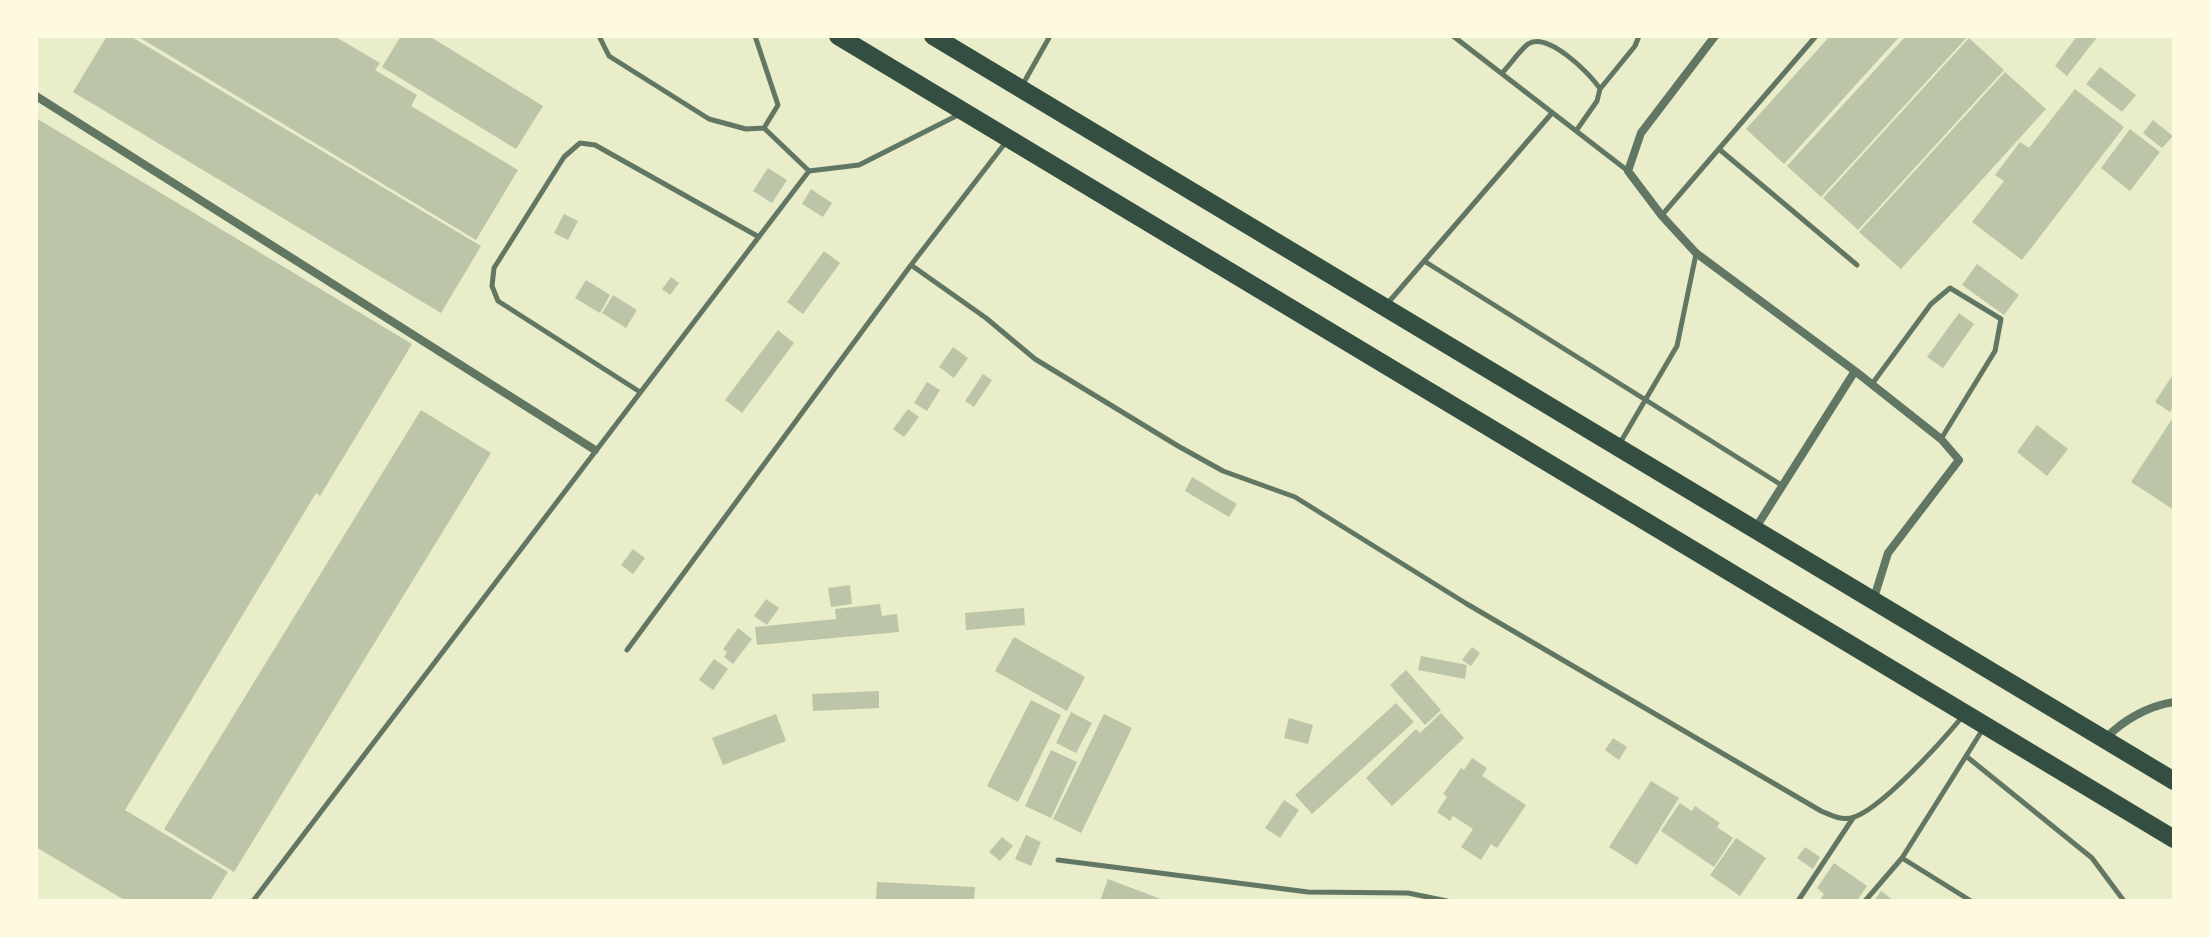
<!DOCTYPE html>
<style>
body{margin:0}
#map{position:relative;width:2210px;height:937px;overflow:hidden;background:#e9edc9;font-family:"Nunito Sans",sans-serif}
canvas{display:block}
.frame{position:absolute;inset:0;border:38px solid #fefae0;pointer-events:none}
</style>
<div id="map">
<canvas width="2210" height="937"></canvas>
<div class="frame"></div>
</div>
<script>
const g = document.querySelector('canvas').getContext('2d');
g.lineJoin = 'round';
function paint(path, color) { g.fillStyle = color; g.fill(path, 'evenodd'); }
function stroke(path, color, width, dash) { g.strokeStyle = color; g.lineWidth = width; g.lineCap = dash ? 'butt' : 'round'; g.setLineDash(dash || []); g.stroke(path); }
paint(new Path2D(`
 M107,36h23l351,210 -40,67 -368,-221z
 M137,36h197l46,27 -5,7 42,25 -6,11 107,64 -42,70z
 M401,36h28l114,70 -27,43 -134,-82z
 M1830,36h70l-116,128 -38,-35z
 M1906,36h62l-147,161 -34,-31z
 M2077,36h21l-31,40 -12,-10z
 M1969,38l35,32 -146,160 -35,-32z
 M2100,67l36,28 -14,17 -36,-28z
 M2005,72l41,37 -145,160 -42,-37z
 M2075,89l49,38 -102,133 -50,-38 32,-41 -9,-6 25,-33 9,6z
 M36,118l376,226 -92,152 -4,-3 -191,317 103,62 -18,29h-84l-90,-54z
 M2153,120l20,16 -11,12 -19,-15z
 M2130,129l30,23 -30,39 -29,-23z
 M768,168l19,12 -15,23 -19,-12z
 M811,189l21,14 -9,14 -21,-13z
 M564,214l14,7 -10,19 -14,-7z
 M824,251l16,12 -37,51 -16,-12z
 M1977,264l42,31 -15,20 -42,-30z
 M671,277l8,6 -9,12 -8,-6z
 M586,280l24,15 -10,18 -25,-15z
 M613,295l24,15 -11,18 -24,-15z
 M1959,313l15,11 -31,44 -16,-11z
 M778,330l16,13 -52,70 -17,-13z
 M953,347l15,11 -14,20 -15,-11z
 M2174,373v32l-4,7 -15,-10z
 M983,374l9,6 -18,27 -9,-6z
 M927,382l13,8 -13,21 -13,-8z
 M908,409l11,8 -15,20 -11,-8z
 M421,410l70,43 -257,419 -70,-43z
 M2174,416v94l-43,-28z
 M2037,425l31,24 -21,27 -30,-24z
 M1192,477l45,27 -8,13 -44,-26z
 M633,549l12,9 -12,16 -12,-9z
 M850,585l2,19 -21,3 -3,-19z
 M766,599l13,9 -12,17 -13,-9z
 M880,604l2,12 15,-2 2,18 -142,13 -2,-18 81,-8 -1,-10z
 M1024,608l1,17 -59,5 -1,-17z
 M738,628l14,11 -19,25 -9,-7 3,-5 -4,-3z
 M1014,637l71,40 -18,34 -72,-40z
 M1472,647l8,6 -9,13 -9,-6z
 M1421,656l46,9 -2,14 -47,-9z
 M714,659l14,10 -15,21 -14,-10z
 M1406,670l35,40 -16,15 -35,-40z
 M879,691v17l-66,3 -1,-17z
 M1031,700l30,15 -43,87 -31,-16z
 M1396,703l18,19 -102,92 -17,-19z
 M1071,712l21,11 -16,30 -20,-10z
 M1441,713l23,25 -72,68 -26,-28 50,-49 4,4z
 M776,714l10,27 -63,24 -11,-27z
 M1104,714l28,14 -51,105 -28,-14z
 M1289,718l24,7 -5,19 -24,-6z
 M1613,738l14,9 -8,13 -14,-10z
 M1051,750l26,12 -26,56 -26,-12z
 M1472,758l15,10 -5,8 44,29 -29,43 -6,-4 -10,16 -20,-13 12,-18 -20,-13 -3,5 -13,-9 10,-15 -4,-3 18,-26 3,2z
 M1651,781l28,17 -42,67 -28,-18z
 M1284,800l15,10 -19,28 -15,-10z
 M1680,803l12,8 3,-5 25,17 -3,4 16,11 -19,29 -53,-36z
 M1026,835l15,7 -10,24 -16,-7z
 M1002,837l11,9 -13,15 -11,-9z
 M1736,838l30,20 -26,38 -30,-21z
 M1805,847l15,10 -7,12 -16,-11z
 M1834,863l33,23 -10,15h-38l5,-7 -7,-6z
 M1108,879l58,22h-66z
 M877,882l98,5 -1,14h-98z
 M1881,891l13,10h-20z`), '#bcc5a7');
stroke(new Path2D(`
 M599,36l10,20 100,63 37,10 18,-1
 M755,36l23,69 -14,23 45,43
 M1453,36l175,135
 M1502,73c8,-8 17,-22 26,-29 19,-13 62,29 72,45l-3,12 -21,30
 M1023,84l27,-48
 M1600,89l35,-43 4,-10
 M1006,142l-95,123 75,53 49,41 143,87 45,25 72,26 172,107 354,207c10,4 18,9 30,7 28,-6 92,-78 112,-102
 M1719,149l138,116
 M1662,215l154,-179
 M1424,261l359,225
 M1387,304l165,-191
 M1872,384l59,-80 19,-16 51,31 -6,32 -54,88
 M640,392l-142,-91 -6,-15 2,-18 70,-111 16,-14 15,2 164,92
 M1620,443l57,-97 19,-92
 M627,650l284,-385
 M1966,756l126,102 32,43
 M1902,858l69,43
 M1058,860l250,32 100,1 39,8
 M253,901l556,-730 50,-6 101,-51
 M1798,901l55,-83
 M1865,901l37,-43 81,-129`), '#617663', 5);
stroke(new Path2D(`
 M1715,36l-74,97 -13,38 34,45 34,37 159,118 86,68 18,21 -71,93 -15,48
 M36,96l559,354
 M1755,529l100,-158
 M2105,739c18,-19 43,-33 69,-37`), '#617663', 8);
stroke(new Path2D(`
 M838,36l1336,803
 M933,36l1241,745`), '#344e41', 18);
</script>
